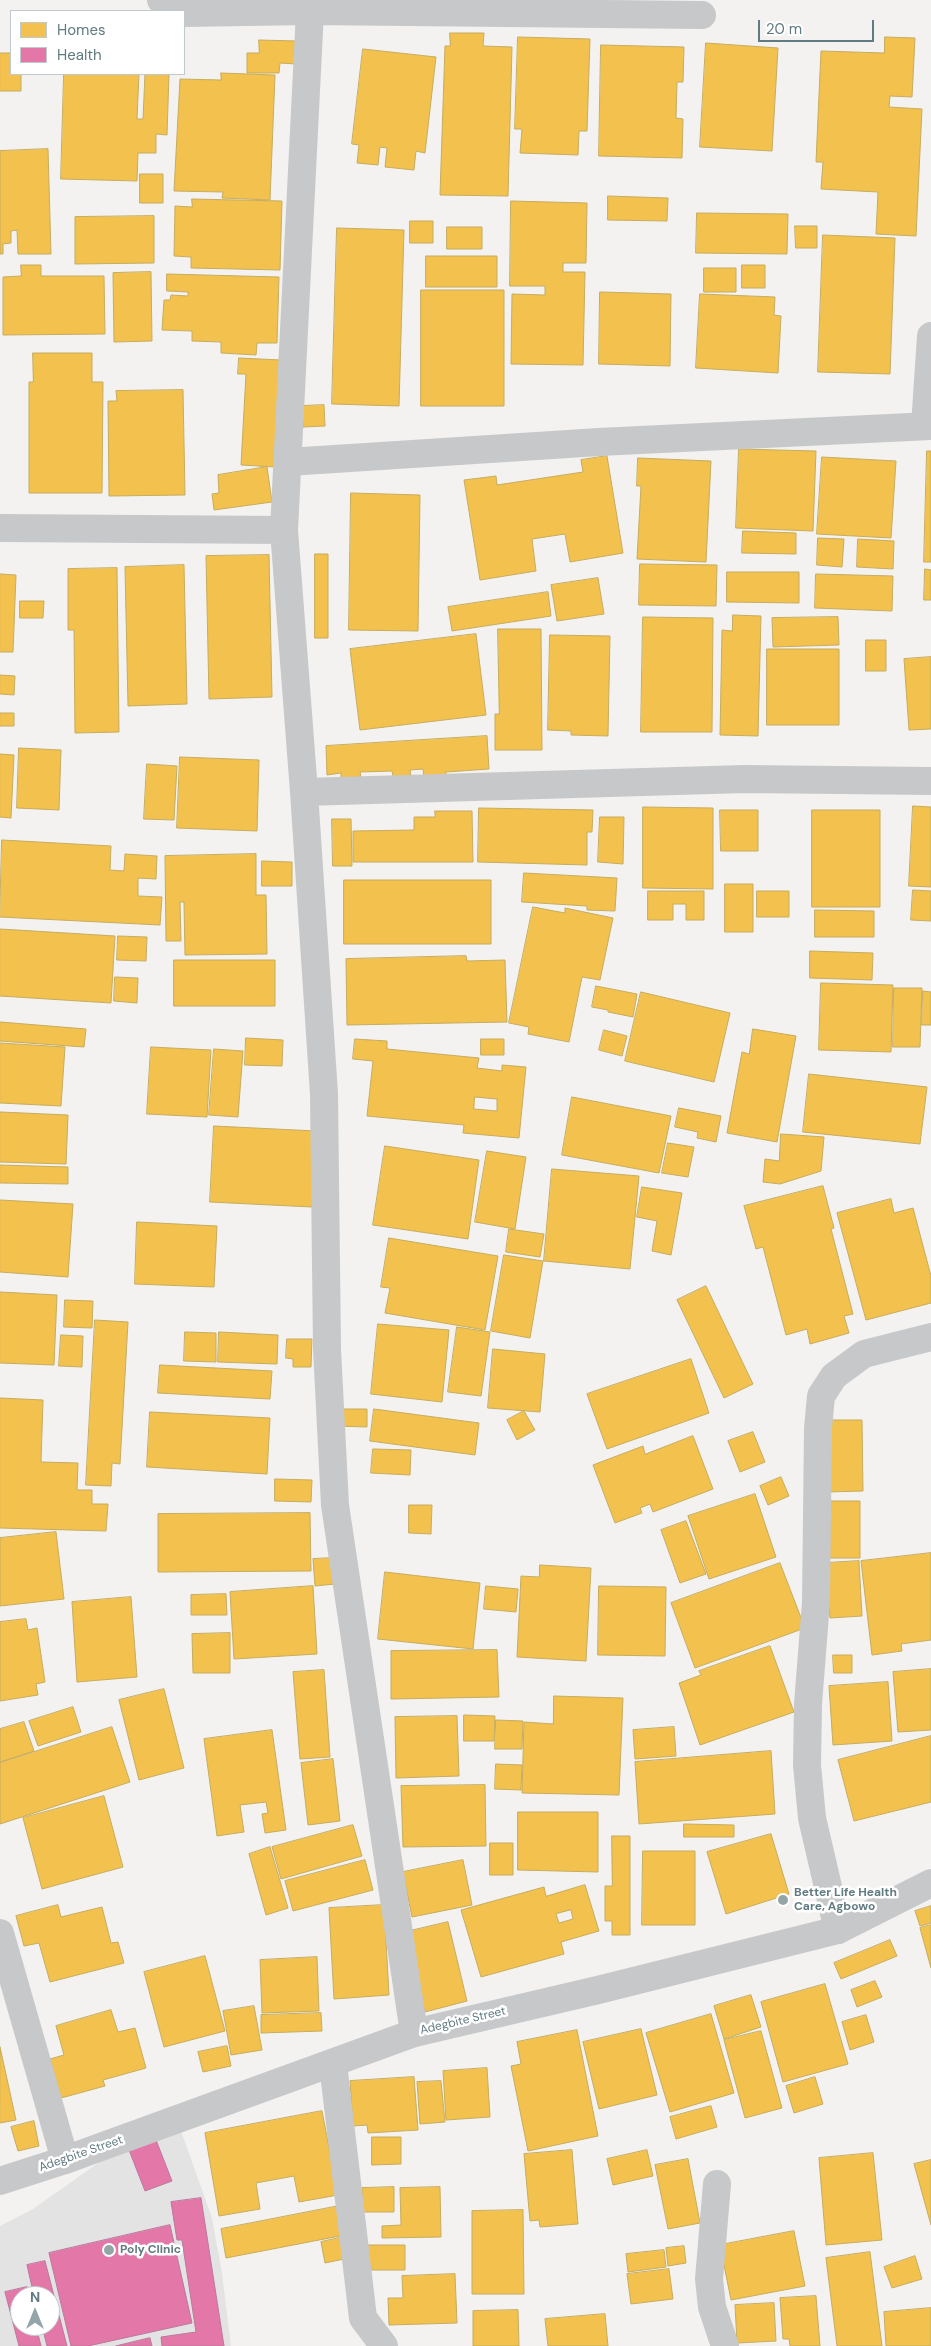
<!DOCTYPE html>
<style>
body{margin:0}
#map{position:relative;width:931px;height:2346px;overflow:hidden;background:#f3f2f0;font-family:"DM Sans",sans-serif}
canvas{display:block}
.legend{position:absolute;left:10px;top:10px;width:175px;height:65px;box-sizing:border-box;background:#fff;border:1px solid #c0cacd;margin:0;padding:6px 9px;list-style:none;font-size:15px;color:#617b82}
.legend li{display:flex;align-items:center;gap:10px;height:25px}
.legend b{width:25px;border:1px solid #c0cacd}
.north{position:absolute;left:10px;top:2286px;width:50px;height:50px;box-sizing:border-box;background:#fff;border:1px solid #c0cacd;border-radius:50%;rotate:0deg;font-size:14px;font-weight:700;line-height:20px;text-align:center;color:#617b82}
.north::after{content:'';display:block;margin:auto;width:18px;height:22px;background:#94a5a8;clip-path:polygon(50% 0,100% 100%,50% 72%,0 100%)}
.scale{position:absolute;left:758px;top:20px;width:116px;height:22px;box-sizing:border-box;border:2px solid #617b82;border-top:0;padding-left:6px;font-size:15px;line-height:18px;white-space:nowrap;color:#617b82;-webkit-text-stroke:4px #fff;paint-order:stroke}
</style>
<div id="map">
<canvas width="931" height="2346"></canvas>
<ul class="legend">
<li><b style="height:14px;background:#f2c14e"></b>Homes</li>
<li><b style="height:14px;background:#e377a8"></b>Health</li>
</ul>
<div class="north">N</div>
<div class="scale">20 m</div>
</div>
<script>
const g = document.querySelector('canvas').getContext('2d');
g.lineJoin = 'round';
function paint(path, color) { g.fillStyle = color; g.fill(path, 'evenodd'); }
function stroke(path, color, width, dash) { g.strokeStyle = color; g.lineWidth = width; g.lineCap = dash ? 'butt' : 'round'; g.setLineDash(dash || []); g.stroke(path); }
function drawText(font, color, halo, rows, align = 'center') {
  g.font = font + ' "DM Sans",sans-serif'; g.lineWidth = 5; g.setLineDash([]); g.textBaseline = 'middle'; g.strokeStyle = halo; g.fillStyle = color; for (const [text, x, y, turn = 0] of rows) {
    g.save(); g.translate(x, y); g.rotate((+turn || 0) * Math.PI / 180); g.textAlign = isNaN(turn) ? turn : align; if (halo) g.strokeText(text, 0, 0); g.fillText(text, 0, 0); g.restore();
  }
}
paint(new Path2D(`
 M180,2128l32,90 10,55 9,73h-231v-120l33,-17 75,-53zM20,2296h30v30h-30z`), '#e3e3e3');
const homes = new Path2D(`
 M450,33h34l-1,13 29,1 -4,149 -68,-1 5,-149h5z
 M518,37l72,2 -3,92h-8l-1,24 -58,-2 2,-24h-7z
 M885,37l30,1 -3,59 -22,-1 -1,11 33,2 -6,127 -40,-2 2,-42 -57,-3 2,-27h-7l5,-111 63,2z
 M259,40l38,1 -1,23 -16,-1 -1,10h-32v-20h12z
 M706,43l72,5 -6,103 -72,-4z
 M601,45l83,2 -1,35h-6l-1,36 7,1 -1,39 -83,-2z
 M363,49l73,8 -11,96 -9,-2 -2,19 -29,-3 2,-19 -7,-1 -2,18 -21,-2 2,-18 -7,-1z
 M0,53h11v21h10v17h-21z
 M221,73l54,2 -5,125 -48,-2 1,-6 -49,-1 6,-112 41,1z
 M64,74h75l-2,45h6l2,-45h24l-2,61 -11,-1v19h-18l-1,28 -76,-2z
 M48,149l3,105h-33l-1,-24 -6,1v12l-8,1v10h-3v-103z
 M140,174h23v29h-23z
 M608,196l60,2 -1,23 -59,-1z
 M192,199l90,2 -2,69 -89,-2v-11l-17,-1 1,-50 17,1z
 M511,201l76,2 -1,60h-23v9h22l-2,93 -72,-1 1,-70 33,1v-9h-35z
 M697,213l91,1 -1,40 -91,-1z
 M154,216v47l-79,1v-47z
 M410,221h23v22h-23z
 M795,226h22v22h-21z
 M447,227h35v22h-35z
 M337,228l67,2 -5,176 -67,-2z
 M823,235l72,3 -5,136 -72,-2z
 M426,256h71v31h-71z
 M21,265h20v11h63l1,58 -102,1v-58l18,-1z
 M742,265h23v23h-23z
 M704,268h32v24h-32z
 M151,272l1,69 -38,1 -1,-69z
 M167,274l112,3 -2,66h-20l-1,12 -35,-2v-11l-29,-1v-10l-30,-1 2,-30h6l1,-5 17,1v-4l-21,-1z
 M421,290h83v116h-83z
 M600,292l71,2 -1,72 -71,-2z
 M700,294l75,3 -1,18 7,1 -3,57 -82,-5z
 M33,353h59v29h11l-1,111h-73v-111h4z
 M239,358l42,2 -6,107 -34,-2 5,-91h-8z
 M183,390l2,105 -76,1 -1,-95h9l-1,-10z
 M324,405l1,21 -22,1 -1,-21z
 M739,449l77,2 -3,80 -77,-3z
 M927,451h4v111h-7z
 M607,456l16,97 -53,9 -5,-28 -33,5 4,32 -56,9 -16,-100 32,-4 1,9 86,-13 -2,-12z
 M822,457l74,4 -5,77 -74,-4z
 M638,458l73,3 -5,101 -69,-3 4,-73h-4z
 M267,467l5,35 -58,8 -2,-16 7,-1 -1,-18z
 M351,493l69,2 -2,136 -69,-1z
 M743,531l53,2v21l-54,-1z
 M818,538l26,1 -2,28 -25,-2z
 M858,539l36,2 -1,28 -36,-2z
 M315,554h13v84h-13z
 M269,555l3,142 -63,2 -3,-143z
 M640,564l77,1 -1,41 -77,-1z
 M184,565l3,139 -59,2 -3,-139z
 M117,568l2,164 -44,1 -1,-103h-6v-61z
 M925,569l6,1v30h-7z
 M727,572h72v31l-72,-1z
 M0,574l16,1 -3,77h-13z
 M816,574l77,2 -1,35 -77,-3z
 M598,578l6,36 -47,7 -6,-36z
 M548,592l3,24 -99,15 -4,-24z
 M20,601h24l-1,17h-23z
 M733,615l28,1 -3,120 -38,-1 2,-105 10,1z
 M643,617l70,1 -1,114h-71z
 M838,617l1,28 -66,2 -1,-29z
 M498,629h43l1,121h-47v-36h4z
 M476,634l10,81 -126,15 -10,-81z
 M550,635l60,1 -2,100 -37,-1v-4l-23,-1z
 M866,640h20v31h-20z
 M767,649h72v76h-72z
 M931,657v72l-22,1 -5,-71z
 M0,675l15,1 -1,19 -14,-1z
 M0,713h14v13h-14z
 M487,736l2,33 -43,3v5l-22,2 -1,-10 -13,1 1,6 -18,1 -1,-6 -32,1 1,5 -20,1v-5l-14,2 -1,-29z
 M19,748l42,2 -2,60 -42,-2z
 M0,754l14,1 -3,63 -11,-1z
 M180,757l79,3 -2,71 -80,-3z
 M147,764l30,2 -3,54 -30,-1z
 M913,806l18,1v80l-22,-1z
 M643,807l70,1v81l-70,-1z
 M479,808l114,2 -1,22h-5v33l-109,-3z
 M720,810h38v41h-37z
 M812,810h68v97h-68z
 M435,811h37l1,51h-120v-31l61,-1v-13h21z
 M600,817h24l-1,47 -25,-2z
 M332,819h19l1,47h-19z
 M2,840l109,6 -1,24 14,1 1,-17 32,2 -1,23 -18,-1v18l24,1 -2,28 -160,-8z
 M256,854v41h10l1,59 -82,1 -1,-53h-4l1,39h-15l-1,-85z
 M262,861l30,1v24h-30z
 M524,873l93,5 -2,33 -28,-1v-4l-65,-4z
 M344,880h147v64h-147z
 M725,884h28v48h-28z
 M913,890l18,1v30l-20,-1z
 M648,891h56v29h-18v-16h-13v16h-25z
 M757,891h32v26h-32z
 M533,907l32,6v-5l48,10 -13,62 -18,-3 -13,65 -41,-8 1,-7 -20,-4z
 M815,910l59,1v26h-59z
 M0,929l115,7 -4,67 -111,-7z
 M118,936l29,1 -1,24 -29,-1z
 M810,951l63,2 -1,27 -62,-2z
 M466,956l1,5 38,-1 2,62 -160,3 -1,-66z
 M174,960h101v46h-101z
 M115,977l23,1 -1,25 -23,-2z
 M821,983l72,2 -2,67 -72,-2z
 M596,986l41,8 -4,23 -25,-5v-2l-16,-3z
 M894,988h28l-2,59h-27z
 M923,991l8,1v33h-9z
 M641,992l89,21 -16,69 -89,-21z
 M0,1022l86,7 -2,18 -84,-6z
 M753,1029l43,7 -19,106 -50,-9 15,-81 7,2z
 M604,1030l23,6 -5,20 -23,-6z
 M246,1038l37,2 -1,26 -37,-1z
 M355,1039l32,2v8l92,9 -2,10 25,3v-6l24,2 -7,71 -56,-5 1,-8 -97,-9 6,-55 -20,-2zM475,1097l22,2v12l-23,-2z
 M481,1039h23v16h-23z
 M0,1043l65,4 -4,59 -61,-3z
 M151,1047l60,3 -4,67 -60,-3z
 M214,1049l29,2 -5,66 -29,-2z
 M809,1074l118,13 -7,57 -117,-12z
 M572,1097l99,19 -12,57 -97,-18z
 M679,1108l42,8 -5,26 -19,-4 1,-6 -23,-5z
 M0,1112l68,3 -2,49 -66,-2z
 M214,1126l102,5 -4,76 -102,-5z
 M781,1134l43,3 -3,34 -41,13 -17,-2 2,-23 14,2z
 M668,1143l26,4 -6,30 -26,-4z
 M385,1146l94,14 -11,79 -95,-14z
 M487,1151l39,6 -11,72 -40,-7z
 M0,1165l68,2v17l-68,-1z
 M552,1169l87,7 -9,93 -86,-8z
 M823,1186l11,42 -3,1 22,85 -9,2 5,17 -39,11 -3,-15 -21,6 -23,-88 -7,2 -12,-43z
 M642,1187l40,6 -11,62 -19,-4 5,-30 -20,-4z
 M891,1199l3,14 19,-5 18,68v27l-65,17 -29,-107z
 M0,1200l73,4 -5,73 -68,-5z
 M137,1222l80,4 -3,61 -79,-3z
 M509,1229l35,5 -4,23 -34,-5z
 M389,1238l109,18 -13,74 -100,-17 5,-25 -9,-1z
 M504,1255l39,6 -13,77 -39,-7z
 M706,1286l47,98 -29,14 -47,-98z
 M0,1292l57,3 -3,70 -54,-2z
 M65,1300l28,1 -1,27 -28,-1z
 M95,1320l33,2 -8,142 -8,-1 -1,23 -25,-1z
 M378,1324l71,6 -7,72 -71,-8z
 M457,1327l33,5 -9,64 -33,-4z
 M185,1332l31,1v29l-32,-1z
 M219,1332l59,3 -1,29 -59,-2z
 M61,1335l22,1 -1,31 -23,-1z
 M287,1339h25l-1,28h-18v-8l-7,-1z
 M493,1349l52,5 -5,58 -52,-4z
 M691,1359l18,54 -102,36 -20,-55z
 M160,1365l112,6 -2,28 -112,-6z
 M0,1398l43,2 -2,62 37,1 -1,27h15v14h16l-2,27 -106,-3z
 M337,1409h30v18l-31,-1z
 M374,1409l105,14 -4,32 -105,-14z
 M524,1411l11,19 -18,10 -10,-20z
 M150,1412l120,6 -3,56 -120,-7z
 M826,1420h36l1,71 -35,1z
 M753,1432l12,30 -25,10 -12,-31z
 M693,1436l20,53 -60,23 -3,-8 -10,4 2,5 -27,10 -22,-58 50,-19 2,8z
 M373,1449l38,1 -1,25 -39,-2z
 M781,1477l8,19 -21,9 -8,-19z
 M275,1479l37,1 -1,22 -36,-1z
 M755,1494l21,63 -67,22 -21,-63z
 M829,1501h31v57h-31z
 M409,1505h23l-1,29 -22,-1z
 M310,1513l1,58 -153,1v-58z
 M686,1521l20,53 -26,9 -19,-53z
 M56,1532l8,67 -64,7v-68z
 M931,1553v87l-30,4 1,7 -30,4 -11,-94z
 M333,1558l2,26 -20,2 -2,-27z
 M859,1561l3,55 -32,2 -4,-55z
 M780,1563l25,65 -110,40 -24,-65z
 M540,1565l51,3 -5,93 -69,-4 4,-81 18,1z
 M385,1572l95,11 -7,66 -95,-10z
 M313,1586l4,68 -83,5 -4,-67z
 M486,1586l32,3 -2,23 -32,-3z
 M599,1586l67,1 -1,69 -67,-1z
 M226,1594l1,21h-36v-20z
 M131,1597l6,80 -60,5 -5,-80z
 M26,1619l2,11 9,-2 8,54 -9,2 2,11 -38,6v-79z
 M230,1633v40h-37l-1,-39z
 M770,1646l24,66 -94,33 -21,-62 22,-8 -2,-4z
 M497,1650l2,47 -108,2v-48z
 M833,1655h19v18h-18z
 M931,1669v61l-33,2 -5,-60z
 M324,1670l6,87 -30,2 -7,-87z
 M888,1682l4,59 -59,4 -4,-59z
 M164,1689l20,79 -45,12 -20,-80z
 M554,1696l69,2 -4,97 -97,-2 2,-71 29,2z
 M73,1707l8,25 -43,14 -9,-25z
 M464,1715l31,1 -1,25h-30z
 M457,1716l2,60 -63,2 -1,-61z
 M496,1720l27,1 -1,28h-27z
 M24,1722l10,29 -34,11v-33z
 M112,1727l18,55 -130,42v-61z
 M674,1727l2,29 -41,3 -2,-29z
 M272,1730l14,100 -21,3 -3,-19 6,-1 -2,-11 -26,3 4,27 -27,4 -13,-97z
 M931,1736v66l-77,19 -16,-61z
 M771,1751l4,63 -136,10 -4,-62z
 M333,1759l7,62 -32,4 -7,-62z
 M496,1764l26,1 -1,25 -26,-1z
 M485,1785l1,61 -83,1 -2,-61z
 M104,1796l19,71 -81,22 -19,-71z
 M518,1812h80v60l-80,-2z
 M684,1824l50,1v12h-50z
 M353,1825l9,31 -81,23 -9,-32z
 M771,1834l18,60 -63,20 -19,-62z
 M612,1836h18v99h-18v-14h-7v-35h7z
 M490,1843h23v32h-23z
 M270,1847l18,61 -22,7 -17,-61z
 M643,1851h52v74h-53z
 M365,1860l8,30 -80,21 -8,-30z
 M463,1860l9,45 -60,12 -9,-45z
 M585,1885l14,46 -38,11 3,12 -83,23 -20,-67 83,-23 2,9zM571,1910l2,9 -14,4 -3,-9z
 M58,1905l3,12 41,-10 9,36 7,-1 6,21 -74,19 -11,-39 -15,3 -8,-30z
 M384,1905l5,90 -55,4 -5,-91z
 M931,1906v17l-11,3 -5,-15z
 M448,1922l19,79 -42,11 -19,-80z
 M931,1925v43l-11,-40z
 M890,1940l7,16 -56,23 -7,-16z
 M205,1956l20,75 -61,16 -20,-75z
 M317,1957l2,54 -57,2 -2,-53z
 M875,1981l7,16 -25,10 -6,-17z
 M825,1984l23,80 -65,18 -22,-80z
 M751,1995l10,32 -37,12 -10,-33z
 M254,2006l8,44 -31,5 -8,-44z
 M111,2010l7,22 17,-4 11,40 -43,12 2,6 -44,12 -11,-39 14,-4 -8,-29z
 M321,2013l1,18 -61,2v-18z
 M711,2014l23,79 -64,19 -24,-79z
 M866,2015l8,27 -24,8 -8,-28z
 M641,2029l16,66 -58,14 -16,-67z
 M577,2030l21,106 -70,15 -17,-85 10,-2 -4,-22z
 M761,2031l21,77 -37,10 -21,-78z
 M227,2046l4,20 -28,6 -5,-20z
 M0,2047l16,73 -16,3z
 M487,2068l3,49 -44,3 -3,-49z
 M414,2077l4,53 -50,3 -1,-8 -14,1 -3,-45z
 M815,2077l8,27 -29,9 -8,-27z
 M441,2081l4,41 -25,2 -3,-42z
 M711,2106l6,21 -41,12 -6,-22z
 M322,2111l16,84 -39,7 -5,-26 -38,7 4,26 -41,7 -14,-83z
 M34,2121l5,25 -21,5 -7,-24z
 M372,2137h29v27l-29,1z
 M572,2150l6,74 -38,3 -1,-7 -9,1 -6,-67z
 M647,2150l6,26 -40,9 -6,-26z
 M873,2153l9,87 -56,5 -7,-87z
 M688,2159l12,64 -32,6 -13,-64z
 M931,2160v65l-17,-61z
 M394,2187v25h-32v-24z
 M440,2187l1,50 -59,1v-12l19,-1 -1,-37z
 M339,2206l6,29 -119,23 -5,-29z
 M523,2210l1,84h-52v-83z
 M794,2231l11,55 -74,14 -11,-55z
 M344,2237l5,21 -24,5 -4,-21z
 M365,2245h40v25h-39z
 M684,2246l2,17 -18,3 -2,-18z
 M664,2250l2,17 -38,5 -2,-18z
 M870,2252l12,94h-45l-11,-88z
 M915,2256l7,23 -30,9 -8,-21z
 M669,2269l4,30 -42,5 -4,-30z
 M455,2274l2,49 -68,2 -1,-27h15l-1,-22z
 M816,2296l4,50h-30l-1,-7h-6l-3,-41z
 M774,2303l2,38 -39,2 -2,-38z
 M931,2308v38h-45l-2,-34z
 M518,2310l1,36h-46v-35z
 M605,2314l3,32h-60l-3,-27z`);
paint(homes, '#f2c14e');
stroke(homes, '#c6ac5e', 1);
const health = new Path2D(`
 M156,2140l16,41 -27,10 -16,-41z
 M201,2198l23,148h-62l-1,-9 35,-5 -14,-92h-5l-6,-38z
 M170,2225l22,98 -104,23h-17l-22,-93z
 M45,2261l22,85h-20l-5,-20h8v-30h-16l-7,-31z
 M27,2287l2,9h-9v30h16l5,20h-22l-14,-54z
 M150,2338l2,8h-36z`);
paint(health, '#e377a8');
stroke(health, '#bc789d', 1);
stroke(new Path2D(`
 M161,0l19,11
 M310,11l-26,519 20,262 20,302 3,255 8,156 79,528
 M184,13l126,-2 392,4
 M925,426l6,-90
 M288,462l311,-20 332,-16
 M0,528l284,2
 M304,792l441,-13 186,2
 M838,1930l-26,-112 -5,-53 1,-61 8,-102 2,-174 3,-32 13,-20 30,-22 67,-17
 M0,1933l65,227
 M333,2064l30,254 21,28
 M717,2184l-8,95 3,28 13,39`), '#c7c8c9', 28);
stroke(new Path2D(`
 M0,2181l65,-21 349,-127 184,-43 240,-60 93,-47`), '#c7c8c9', 28);
for (const [x, y, r, color] of [
 [783,1900,6,"#94a5a8"],
 [109,2250,6,"#94a5a8"]
]) { const dot = new Path2D(); dot.arc(x, y, r, 0, 2 * Math.PI); g.fillStyle = color; g.fill(dot); stroke(dot, '#fff', 2); }
drawText('bold 12px', '#617b82', '#fff', [
 ["Better Life Health",794,1893],
 ["Care, Agbowo",794,1907],
 ["Poly Clinic",120,2250]
], 'left');
drawText('12px', '#617b82', '#fff', [
 ["Adegbite Street",463,2021,-13],
 ["Adegbite Street",81,2154,-19]
]);
</script>
